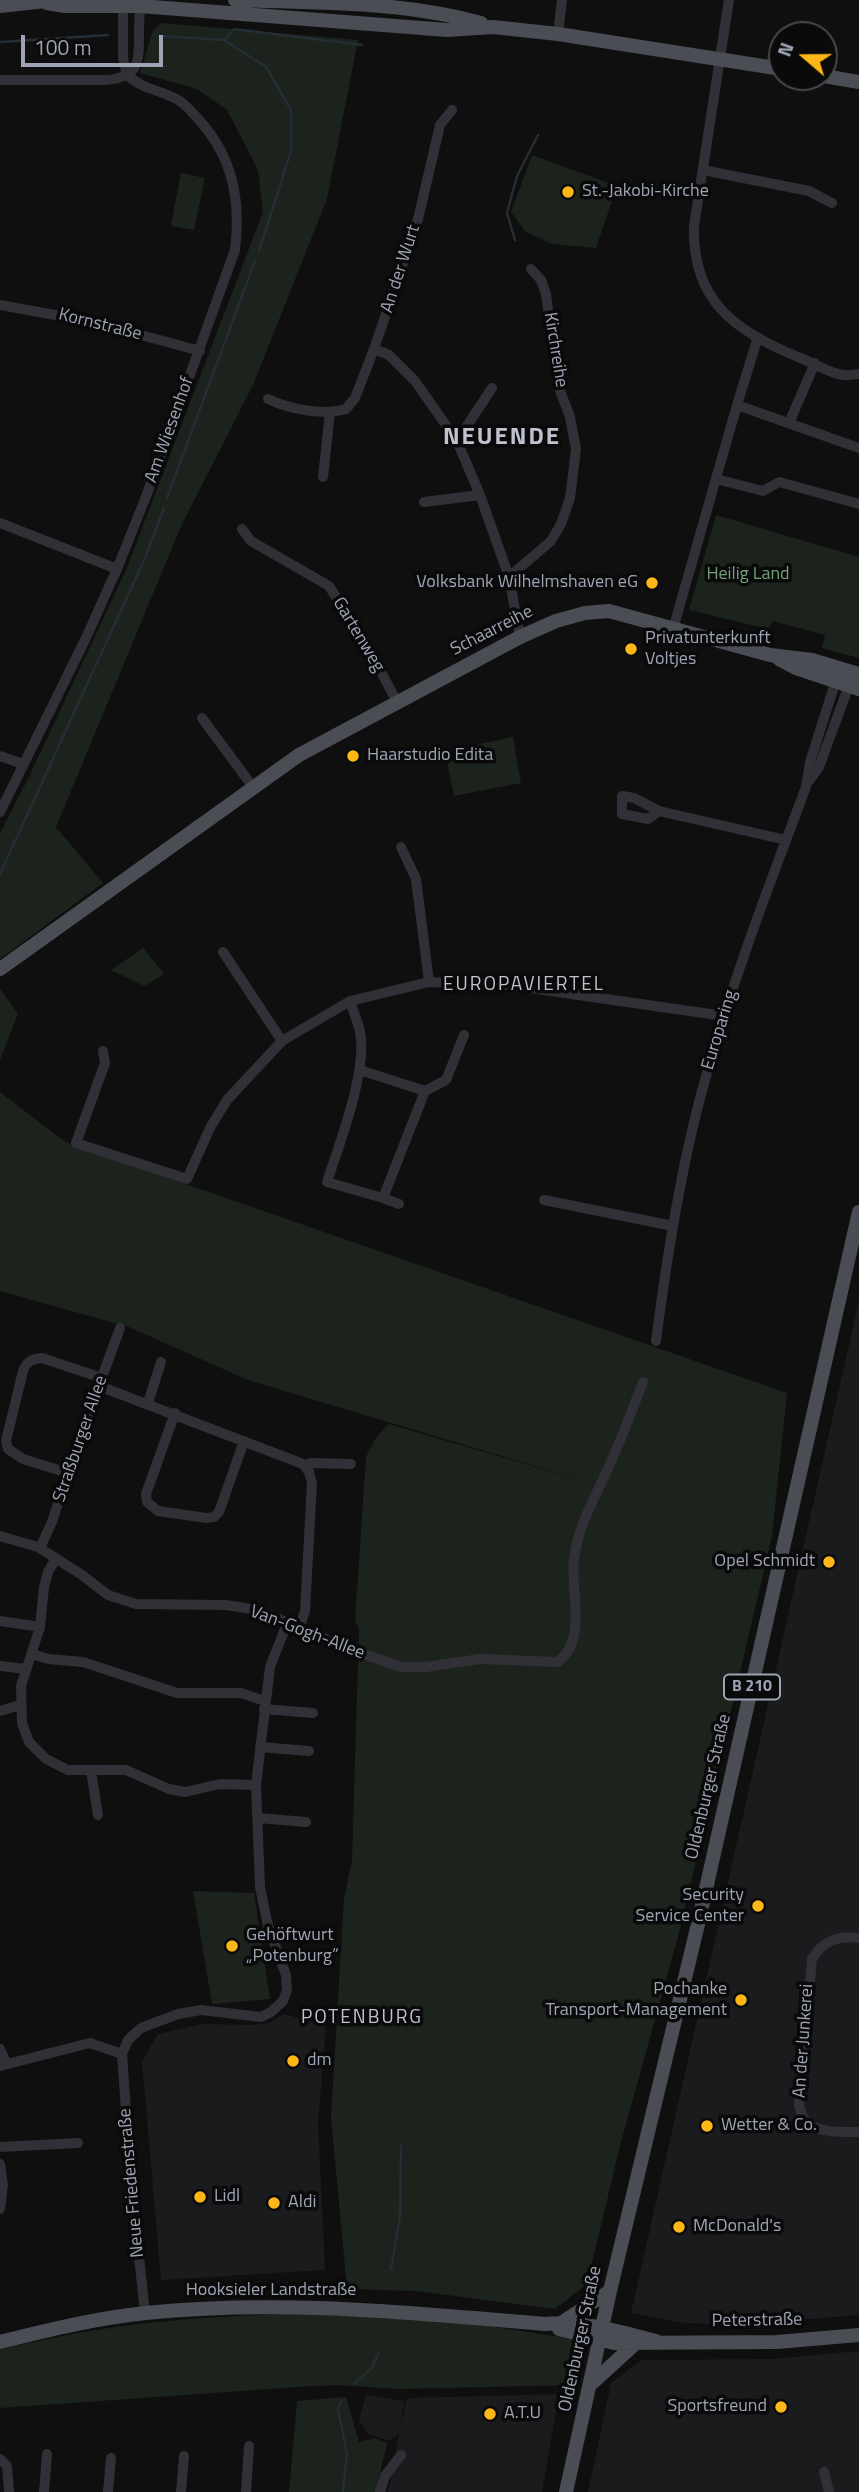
<!DOCTYPE html>
<meta charset="utf-8">
<style>
body{margin:0}
#map{position:relative;width:859px;height:2492px;overflow:hidden;background:#0f0f10;font-family:"Titillium Web",sans-serif}
canvas{display:block}
.north{position:absolute;left:768px;top:21px;width:70px;height:70px;box-sizing:border-box;background:#0a0a0b;border:2px solid #45484e;border-radius:50%;rotate:290deg;font-size:19px;font-weight:700;line-height:28px;text-align:center;color:#9ea4b3}
.north::after{content:'';display:block;margin:auto;width:24px;height:32px;background:#ffb718;clip-path:polygon(50% 0,100% 100%,50% 72%,0 100%)}
.scale{position:absolute;left:21px;top:35px;width:142px;height:32px;box-sizing:border-box;border:4px solid #9ea4b3;border-top:0;padding-left:9px;font-size:21px;line-height:24px;white-space:nowrap;color:#9ea4b3;-webkit-text-stroke:5px #0a0a0b;paint-order:stroke}
</style>
<div id="map">
<canvas width="859" height="2492"></canvas>
<div class="north">N</div>
<div class="scale">100 m</div>
</div>
<script>
const g = document.querySelector('canvas').getContext('2d');
g.lineJoin = 'round';
function paint(path, color) { g.fillStyle = color; g.fill(path, 'evenodd'); }
function stroke(path, color, width, dash) { g.strokeStyle = color; g.lineWidth = width; g.lineCap = dash ? 'butt' : 'round'; g.setLineDash(dash || []); g.stroke(path); }
function drawText(font, color, halo, rows, align = 'center') {
  g.font = font + ' "Titillium Web",sans-serif'; g.lineWidth = 7; g.setLineDash([]); g.textBaseline = 'middle'; g.strokeStyle = halo; g.fillStyle = color; for (const [text, x, y, turn = 0] of rows) {
    g.save(); g.translate(x, y); g.rotate((+turn || 0) * Math.PI / 180); g.textAlign = isNaN(turn) ? turn : align; if (halo) g.strokeText(text, 0, 0); g.fillText(text, 0, 0); g.restore();
  }
}
paint(new Path2D(`
 M859,1300v1015l-121,10 -54,-2 -53,-10z
 M284,2014l42,12 -8,98 7,146 -164,10 -19,-219 16,-27 44,-10 48,1 19,-2z
 M859,2351v141h-271l23,-109 31,-23 131,-1z
 M559,2394l-17,98h-154l11,-58 -10,7 -21,-7 -9,-14 7,-25 38,6 -4,27 7,-30z`), '#1a1b1d');
paint(new Path2D(`
 M161,23l197,17 -31,159 -74,186 -71,139 -126,303 47,56 -103,76v-126l28,-54 98,-209 137,-358 -5,-42 -31,-60 -30,-21 -57,-16 13,-43z
 M532,155l85,31 -21,62 -44,-4 -26,-12 -15,-20z
 M181,173l24,5 -11,52 -23,-4z
 M716,515l143,42v101l-37,-10 3,-13 -52,-14 -5,8 -79,-19z
 M513,737l8,46 -67,13 -9,-45z
 M143,948l21,26 -20,12 -33,-16z
 M0,989l18,25 -18,46z
 M0,1092l65,50 722,251 -15,143 -92,393 -60,217 -33,138 -32,25 -139,-18 -69,-2 -16,-171 13,-219 8,-39 7,-232 -4,-7 11,-164 9,-18 14,-15 216,63 -357,-107 -119,-53 -129,-36z
 M193,1891l61,2 16,106 -58,5z
 M329,2313l145,11 87,13 15,4 -5,44 -173,4 -59,-4 -27,1 -312,22v-58c111,-29 215,-35 329,-37z
 M346,2397l13,45 16,-4 12,5 -11,49h-87l8,-91z`), '#1b231c');
stroke(new Path2D(`
 M160,36l64,4 42,27 25,43v41l-32,100
 M224,40l10,-11 128,16
 M1,42l107,-7
 M515,240l-8,-27 10,-37 21,-41
 M167,498l88,-237
 M0,874l145,-316 19,-50
 M391,2269l9,-53 1,-70
 M354,2384l18,-16 7,-16
 M341,2402l-3,7 9,45 -4,38`), '#252d35', 2.5);
stroke(new Path2D(`
 M729,0l-35,226c-2,75 40,104 104,131 14,5 31,16 45,18 5,1 11,-1 16,-1
 M558,34l4,-34
 M0,80h105c34,-2 34,-17 34,-46 0,-11 1,-23 1,-34
 M703,170l106,21 23,12
 M0,305l93,17 107,29
 M374,349l15,6 26,26 42,60 23,54 29,82 11,60
 M268,399c21,10 55,17 78,10l9,-11 19,-49 44,-130 22,-94 12,-15
 M737,405l122,43
 M789,423l26,-60
 M457,441l35,-53
 M323,477l7,-65
 M716,479l47,12 16,-9 80,22
 M424,502l56,-7
 M0,523l117,46
 M242,529l9,12 78,45 41,65 27,51
 M509,577l42,-36 10,-17 9,-26 6,-49 -6,-32 -11,-29 -13,-94 -5,-14 -10,-11
 M673,629l64,-224 21,-68
 M202,718l51,69
 M0,756l23,8
 M809,781l10,-14 32,-87
 M659,811l-11,8 -26,-5v-18l12,2 25,13 127,29
 M0,812l85,-172 32,-71 30,-75 88,-244c6,-49 -2,-93 -36,-130 -6,-7 -12,-14 -19,-19 -18,-11 -37,-11 -53,-26l-4,-17v-58
 M401,847l15,32 13,103
 M223,952l59,89
 M350,1001c3,10 8,21 10,31 8,38 -21,113 -33,150l56,16 42,-107 -65,-21
 M103,1051l2,12 -29,80 111,36 23,-51 17,-28 55,-59 68,-40 79,-19 80,3 215,31
 M425,1091l21,-11 18,-45
 M383,1198l16,6
 M544,1200l129,26
 M656,1341c10,-78 22,-155 41,-231 28,-110 69,-217 109,-323l4,-25 27,-85
 M99,1386l204,78 6,8 3,11 -7,128 -5,15
 M148,1403l13,-41
 M175,1413l-29,81 1,8 11,9 48,7 8,-1 5,-5 25,-71
 M305,1466l5,-3 41,1
 M68,1473l-45,-14 -15,-10 -2,-8 17,-70c4,-10 9,-12 19,-13l60,20
 M0,1536l38,11 44,28 26,20 28,9 90,1 32,5 86,37 57,20h25l54,-8 78,3c30,-23 12,-71 16,-103 4,-32 19,-58 32,-86 14,-30 25,-60 37,-91
 M40,1548l12,-26 21,-65 47,-129
 M56,1558l-8,14 -4,15 -4,40 -19,59 1,37 7,19 17,17 22,11h58l43,19 16,3 35,-8 36,1
 M0,1621l40,6
 M32,1654l16,5 35,3 94,31h64l24,8
 M0,1666l26,3
 M264,1709l49,4
 M0,1711l20,-6
 M260,1747l49,4
 M91,1771l7,44
 M258,1818l48,4
 M859,1938c-21,-3 -36,3 -47,21l-13,145c4,31 36,28 60,28
 M0,2049l7,15
 M0,2066l90,-23 32,11
 M0,2147l78,-4
 M0,2164l3,21 -3,24
 M145,2313l-14,-131 -9,-128 6,-14 13,-12 37,-14 23,-4 60,7 10,-5 12,-11 4,-11 -1,-15 -18,-49 -8,-39 -4,-102 14,-118 18,-46
 M0,2459l7,7 2,26
 M824,2472l5,20
 M44,2492l3,-38
 M108,2492l3,-34
 M181,2492l3,-36
 M246,2492l3,-46
 M380,2492l5,-16 16,-21`), '#303036', 10);
stroke(new Path2D(`
 M235,0c82,3 167,1 246,23
 M47,3l18,3h75l307,24 46,-3 65,7 224,35
 M0,6l55,-6
 M824,76l35,6
 M779,659l17,9 63,21
 M0,969l299,-214 221,-118 36,-16 29,-8 24,-2 161,44 42,5 47,14
 M561,2323l49,-32
 M559,2329l55,14 163,-1 82,-7
 M0,2342c48,-12 97,-24 146,-29 133,-14 266,0 398,11 38,-4 76,8 112,17
 M591,2384l45,-41
 M566,2492l44,-201 88,-367 161,-712`), '#4b4d55', 14);
for (const [x, y, r, color] of [
 [568,192,7,"#ffb718"],
 [652,583,7,"#ffb718"],
 [631,649,7,"#ffb718"],
 [353,756,7,"#ffb718"],
 [829,1562,7,"#ffb718"],
 [758,1906,7,"#ffb718"],
 [232,1946,7,"#ffb718"],
 [741,2000,7,"#ffb718"],
 [293,2061,7,"#ffb718"],
 [707,2126,7,"#ffb718"],
 [200,2197,7,"#ffb718"],
 [274,2203,7,"#ffb718"],
 [679,2227,7,"#ffb718"],
 [781,2407,7,"#ffb718"],
 [490,2414,7,"#ffb718"]
]) { const dot = new Path2D(); dot.arc(x, y, r, 0, 2 * Math.PI); g.fillStyle = color; g.fill(dot); stroke(dot, '#0a0a0b', 2.5); }
for (const [x, y, w] of [
 [752,1687,56]
]) { const box = new Path2D(); box.roundRect(x - w / 2, y - 12.5, w, 25, 5); g.fillStyle = '#0a0a0b'; g.fill(box); stroke(box, '#9ea4b3', 2); }
drawText('bold 16px', '#9ea4b3', null, [
 ["B 210",752,1687]
]);
drawText('18px', '#9ea4b3', '#0a0a0b', [
 ["St.-Jakobi-Kirche",582,192],
 ["Volksbank Wilhelmshaven eG",638,583,"right"],
 ["Privatunterkunft",645,639],
 ["Voltjes",645,660],
 ["Haarstudio Edita",367,756],
 ["Opel Schmidt",815,1562,"right"],
 ["Security",744,1896,"right"],
 ["Service Center",744,1917,"right"],
 ["Gehöftwurt",246,1936],
 ["„Potenburg“",246,1957],
 ["Pochanke",727,1990,"right"],
 ["Transport-Management",727,2011,"right"],
 ["dm",307,2061],
 ["Wetter & Co.",721,2126],
 ["Lidl",214,2197],
 ["Aldi",288,2203],
 ["McDonald's",693,2227],
 ["Sportsfreund",767,2407,"right"],
 ["A.T.U",504,2414]
], 'left');
drawText('18px', '#9ea4b3', '#0a0a0b', [
 ["An der Wurt",401,269,-72],
 ["Kornstraße",100,325,14],
 ["Kirchreihe",555,350,81],
 ["Am Wiesenhof",170,430,-70],
 ["Schaarreihe",492,631,-27],
 ["Gartenweg",358,635,59],
 ["Europaring",720,1030,-73],
 ["Straßburger Allee",81,1439,-71],
 ["Van-Gogh-Allee",307,1633,21],
 ["Oldenburger Straße",709,1787,-77],
 ["An der Junkerei",804,2041,-86],
 ["Neue Friedenstraße",132,2183,-95],
 ["Hooksieler Landstraße",271,2291],
 ["Peterstraße",757,2321,-1],
 ["Oldenburger Straße",581,2339,-78]
]);
drawText('18px', '#73a077', '#0a0a0b', [
 ["Heilig Land",748,575]
]);
g.letterSpacing = '2px';
drawText('19px', '#c0c3ce', '#0a0a0b', [
 ["EUROPAVIERTEL",524,985],
 ["POTENBURG",362,2018]
]);
g.letterSpacing = '0px';
g.letterSpacing = '2px';
drawText('bold 24px', '#c0c3ce', '#0a0a0b', [
 ["NEUENDE",502,438]
]);
g.letterSpacing = '0px';
</script>
